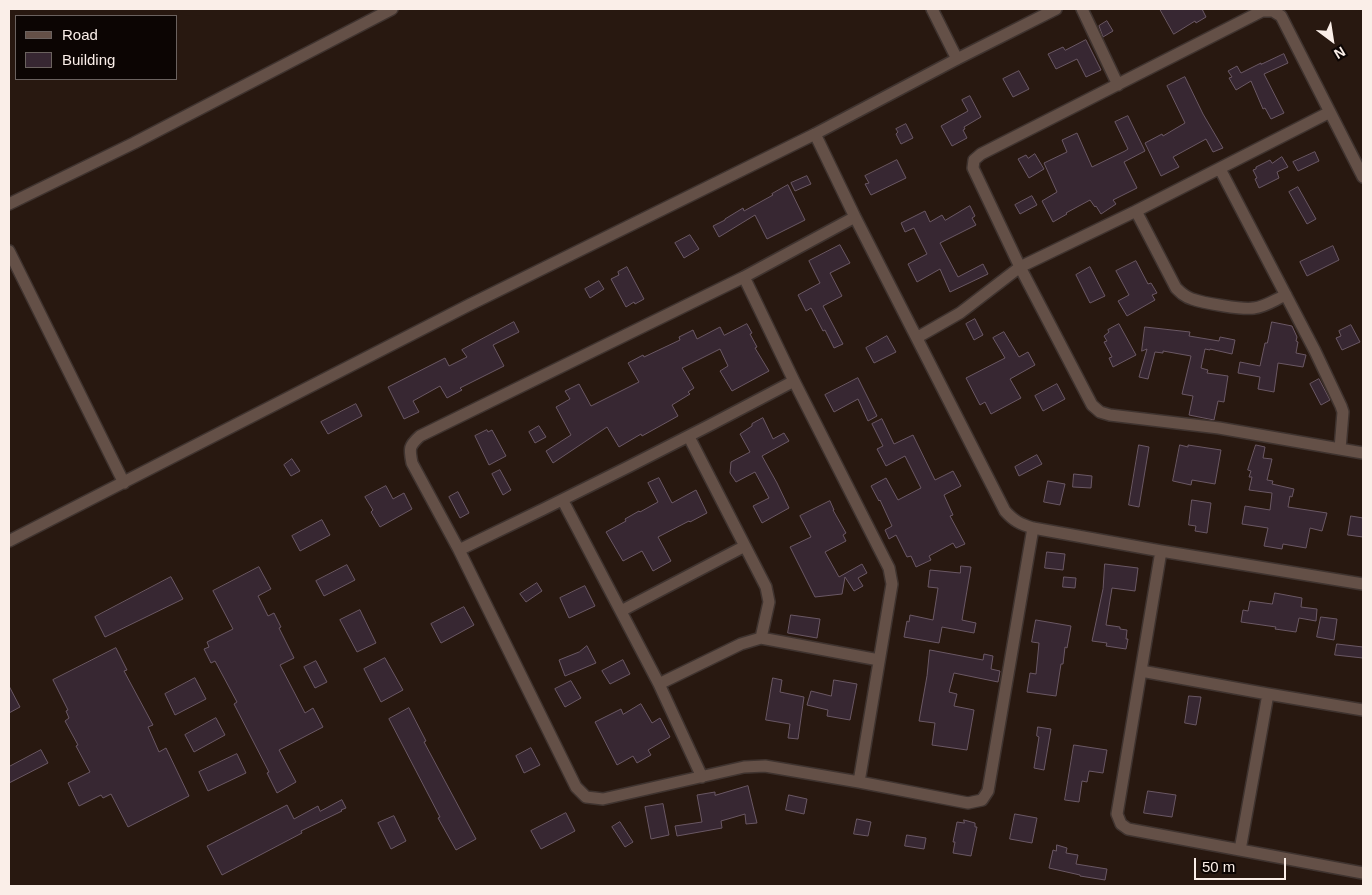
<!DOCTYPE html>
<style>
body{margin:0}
#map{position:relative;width:1372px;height:895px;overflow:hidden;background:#281810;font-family:Helvetica,sans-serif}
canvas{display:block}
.frame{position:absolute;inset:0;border:10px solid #faeee8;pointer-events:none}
.legend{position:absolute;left:15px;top:15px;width:162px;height:65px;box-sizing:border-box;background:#0c0503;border:1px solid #6b625f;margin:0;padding:6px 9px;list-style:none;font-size:15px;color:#faeee8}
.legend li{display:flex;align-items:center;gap:10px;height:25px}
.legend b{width:25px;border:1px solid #6b625f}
.north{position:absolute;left:1307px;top:15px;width:50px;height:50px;-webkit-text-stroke:4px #0c0503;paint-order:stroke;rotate:149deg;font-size:14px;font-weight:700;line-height:20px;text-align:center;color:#faeee8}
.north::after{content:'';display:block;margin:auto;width:18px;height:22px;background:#faeee8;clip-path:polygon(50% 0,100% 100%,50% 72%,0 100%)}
.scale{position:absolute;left:1194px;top:858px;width:92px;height:22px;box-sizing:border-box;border:2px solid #faeee8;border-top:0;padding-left:6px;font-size:15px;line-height:18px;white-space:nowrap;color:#faeee8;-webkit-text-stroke:4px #0c0503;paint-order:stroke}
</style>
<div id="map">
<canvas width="1372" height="895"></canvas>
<div class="frame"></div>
<ul class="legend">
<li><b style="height:6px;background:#645047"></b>Road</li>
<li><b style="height:14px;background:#372732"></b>Building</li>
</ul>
<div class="north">N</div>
<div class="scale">50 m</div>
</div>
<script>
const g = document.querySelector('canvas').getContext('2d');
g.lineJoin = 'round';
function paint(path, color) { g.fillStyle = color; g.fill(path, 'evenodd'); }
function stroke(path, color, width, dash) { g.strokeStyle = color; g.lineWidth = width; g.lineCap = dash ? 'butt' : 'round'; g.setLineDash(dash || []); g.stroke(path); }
const building = new Path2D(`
 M1160,9h42l4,8 -10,6 -1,-2 -21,13z
 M1107,21l6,10 -10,6 -4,-11z
 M1086,40l15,30 -15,7 -9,-18 -21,10 -8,-15 15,-7 2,3z
 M1284,54l4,9 -24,11 20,39 -13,6 -6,-11 -2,1 -12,-28 -15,9 -7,-12 3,-1 -4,-6 9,-5 4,7 20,-10v1z
 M1019,71l10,18 -16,8 -10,-18z
 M1185,77l18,37 20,34 -10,4 -7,-13 -33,18 6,10 -18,9 -16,-33 17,-9 1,2 22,-13 -18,-37z
 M970,96l11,21 -17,10 1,2 -2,1 4,8 -15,8 -11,-20 27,-15 -6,-11z
 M1128,116l17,35 -21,11 13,26 -24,12 3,4 -15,10 -5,-8 -1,1 -5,-7 -24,13 1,1 -14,8 -11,-21 15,-9 -13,-29 23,-11 -5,-12 15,-7 15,34 33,-16 3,-2 -13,-27z
 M906,124l7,14 -12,6 -5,-10 2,-2 -2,-3z
 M1315,152l4,9 -21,10 -5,-9z
 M1035,154l9,15 -15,9 -11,-19 8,-4 2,3z
 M1282,157l6,10 -11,5 2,6 -20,10 -4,-9 2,-1 -4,-8 3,-1v-2l14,-7 2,3z
 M897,160l9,18 -35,17 -6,-11 4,-1 -4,-7z
 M807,176l4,8 -16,7 -4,-8z
 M788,185l17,35 -38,19 -12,-24 -36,22 -6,-11 12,-6v-1l18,-11 1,3 29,-16 -1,-1z
 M1298,187l18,32 -9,5 -18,-32z
 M1032,196l5,9 -17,9 -5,-9z
 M970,206l5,10 -3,2 4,7 -36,18 18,34 25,-13 5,10 -38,18 -10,-23 -23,13 -9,-18 19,-10 -13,-26 -9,4 -4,-9 24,-12 5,11 12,-7 3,5z
 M690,235l9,14 -15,9 -9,-15z
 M840,245l10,18 -20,10 12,23 -19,10 20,38 -9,4 -9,-18 -2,1 -12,-23 -5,3 -8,-16 22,-12 -11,-22z
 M1333,246l6,14 -32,16 -7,-14z
 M1136,261l12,23 3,-1 6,10 -5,2 3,5 -28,16 -9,-15 11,-6 -13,-24z
 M627,267l17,32 -9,5 -1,-2 -8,5 -15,-28 8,-4 -1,-3z
 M1090,267l15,29 -15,7 -14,-28z
 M599,281l5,8 -14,9 -5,-9z
 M975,319l8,16 -9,5 -8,-16z
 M514,322l5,10 -26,13 11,21 -44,22 2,2 -15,8 -7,-12 -27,15 6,11 -15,7 -16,-32 57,-29 4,8 18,-9 -5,-7z
 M1272,322l20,4 5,11 -1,4 2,1 -2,11 10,2 -3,12 -25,-4 -4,29 -16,-3 2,-12 -22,-4 2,-11 20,4 5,-23h2z
 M747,324l5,9 -2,1 7,13 -2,1 14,23 -37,20 -12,-20 8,-5 -8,-17 -38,19 12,20 -6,4 2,2 -18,11 6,11 -36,20 -1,-2 -22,13 -12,-20 -54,36 -7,-12 25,-16 -15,-28 14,-8 -5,-8 14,-7 12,22 48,-24 -11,-19 15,-8 1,2 36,-17 -1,-3 14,-7 4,9 23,-12 4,8z
 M1119,324l17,31 -23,12 -4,-9 3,-1 -8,-15 3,-1 -3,-5 5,-4 -1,-2z
 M1351,325l9,17 -18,8 -6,-12 5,-2 -2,-5z
 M1145,327l45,5 -1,4 30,5 1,-4 15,3 -3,14 -22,-5v1l-5,-1 -4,19 7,2 -1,3 21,3 -4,26 -6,-1 -4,19 -25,-5 4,-19 -11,-2 9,-38 -28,-5v2l-8,-1 -7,27 -9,-2 8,-28 -5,2z
 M1004,332l15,25 9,-5 7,13 -25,14 11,19 -30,16 -6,-12 -5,3 -14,-27 39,-20 -12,-20z
 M887,336l9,16 -22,11 -8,-15z
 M858,378l19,38 -9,5 -10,-22 -24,13 -9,-17z
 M1319,379l11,21 -9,5 -11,-21z
 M1057,384l8,15 -22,12 -8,-15z
 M356,404l6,12 -34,18 -7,-12z
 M763,418l10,21 11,-6 5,8 -27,15 15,27 12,25 -27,15 -9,-17 16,-8 -14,-26 -19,10 -6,-9 1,-11 19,-10 -10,-18 12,-8v-2z
 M882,419l12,25 19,-9 22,45 18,-9 8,15 -17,9 9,20 -3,1 15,28 -9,4 -3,-5 -24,13 2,4 -15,7 -5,-11 -4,1 -11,-22 -7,4 -4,-9 7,-4 -12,-26 -1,1 -8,-15 15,-8 12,22 23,-12 -16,-32 -19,10 -9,-17 6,-3 -11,-22z
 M539,426l7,11 -11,6 -6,-11z
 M487,430l1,2 4,-2 14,26 -17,9 -14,-29z
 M1139,445l10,2 -10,60 -10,-2z
 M1180,445l8,2v-2l33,5 -6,34 -23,-4 -1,5 -18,-4z
 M1256,445l9,2 -2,11 9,1 -5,21 6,1 -1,3 22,5 -2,8 -2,-1 -2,11 39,6 -5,18 -12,-3 -4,20 -23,-4 -1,5 -18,-3 4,-18 -26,-4 3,-18 25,4 2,-17 -23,-3 3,-13h-3l2,-6 -3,-1z
 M1037,455l5,9 -23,12 -4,-9z
 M292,459l8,12 -9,5 -7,-11z
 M500,470l11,20 -8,5 -11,-21z
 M1074,474l18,2 -1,12 -18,-1z
 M659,478l13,25 24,-13 11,23 -17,9 -1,-1 -31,16 13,24 -18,10 -11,-20 -19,10 -17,-29 20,-11 -1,-2 14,-8 1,1 18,-10 -10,-19z
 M1048,481l17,3 -5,21 -16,-3z
 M386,486l7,13 11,-6 8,16 -32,18 -9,-15 2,-2 -8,-13z
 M458,492l11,21 -9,5 -11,-21z
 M1192,500l19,3 -4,30 -12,-2 1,-5 -7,-1z
 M830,501l4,9h-1l13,23 -3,2 3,6 -21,11 14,25 23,-13 5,9 -9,5 5,8 -9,5 -9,-14 -3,17 -27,3 -25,-50 21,-10 -11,-21z
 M1351,516l12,2v19l-15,-2z
 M322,520l8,15 -30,16 -8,-15z
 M1047,552l18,2 -2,16 -18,-2z
 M1105,564l33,4 -3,23 -23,-3 -6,37 14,2v2l7,1 -1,9h2l-2,10 -20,-3 1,-3 -15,-2 11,-52z
 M347,565l8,15 -31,16 -8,-15z
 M961,566l10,1 -9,53 14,3 -2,10 -32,-6 -3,16 -35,-6 3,-16 2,1 1,-7 23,5 5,-32 -10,-1 2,-17 30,3z
 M259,567l12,22 -13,7 10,20 6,-3 7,14 -2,1 15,30 -14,7 25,48 8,-5 10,19 -44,23 17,32 -19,11 -10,-20 2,-1 -35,-68 3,-2 -22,-41 -4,2 -7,-14 5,-2 -2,-5 26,-13 -20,-38z
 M171,577l12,22 -78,38 -10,-20z
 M1064,577l12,1 -1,10 -12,-1z
 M537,583l5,8 -16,11 -6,-8z
 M585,586l10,20 -26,12 -9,-20z
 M1275,593l27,5 -1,9 16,2 -1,12 -17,-3 -3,14 -21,-3 1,-2 -35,-5 2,-12 5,1 2,-10 22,3z
 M464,607l10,18 -33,18 -10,-19z
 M360,610l16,33 -19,9 -17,-32z
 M791,615l29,4 -3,19 -29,-5z
 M1321,617l16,2 -3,21 -17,-3z
 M1036,620l35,6 -4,22 -2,-1 -2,17h-2l-5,32 -29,-4 3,-19 6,1 3,-31 -7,-1z
 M1337,644l26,3v11l-28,-3z
 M587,646l9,17 -31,13 -6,-16 20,-8z
 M116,648l11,22 -3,1 29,54 -5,2 11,25 7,-4 23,48 -61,31 -17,-33 -8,4 -2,-3 -22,11 -11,-23 22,-11 -14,-26 2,-1 -13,-24 4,-3 -3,-7 2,-1 -15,-30z
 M930,650l53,10 1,-6 9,2 -2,13 9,2 -2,11 -44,-9 -5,19 8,2 -3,12 20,4 -7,40 -35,-5 3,-22 -16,-2 8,-45z
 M385,658l18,32 -22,12 -17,-33z
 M623,660l7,14 -20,10 -8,-13z
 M316,661l11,21 -12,6 -11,-21z
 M195,678l11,21 -31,16 -10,-21z
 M773,678l9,2 -2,12 24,5 -6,42 -10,-1 2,-14 -24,-4z
 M834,680l23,4 -7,36 -23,-4 1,-6 -21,-5 4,-14 20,5z
 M571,681l10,17 -16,9 -10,-18z
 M9,686l11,21 -11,6z
 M1189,696l12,1 -5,28 -11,-2z
 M641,704l11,19 8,-5 10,19 -22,13 3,5 -14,8 -4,-7 -16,9 -22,-43 26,-13 2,5z
 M409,708l17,33 -2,1 52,97 -20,11 -18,-32 2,-1 -51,-98z
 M216,718l9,17 -31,17 -9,-17z
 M1038,727l13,2 -7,41 -10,-2 5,-31 -2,-1z
 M1074,745l33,5 -4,23 -14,-2 -2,11 -5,-1 -3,21 -14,-2z
 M531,748l9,17 -16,8 -8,-17z
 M41,750l7,13 -39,20v-16z
 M237,754l9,19 -38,18 -9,-19z
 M748,786l9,37 -11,1 -1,-10 -24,7 1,7 -45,8 -2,-10 27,-4 -5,-27 18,-3v3z
 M1148,791l28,4 -4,22 -28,-4z
 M789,795l18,4 -3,15 -18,-4z
 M342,800l4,8 -5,2 1,1 -41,20 1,2 -80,42 -15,-29 80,-41 7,14 24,-13 2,5z
 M663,804l6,31 -18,4 -6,-32z
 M566,813l9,18 -34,18 -10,-18z
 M1015,814l22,4 -5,25 -22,-4z
 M394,816l12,25 -15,8 -13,-26z
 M857,819l14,3 -3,14 -14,-2z
 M964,820l11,3v4h2l-6,29 -18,-3 2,-11h-2l4,-20 7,1z
 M620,822l13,20 -8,5 -13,-20z
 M907,835l19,3 -2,11 -19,-3z
 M1057,845l10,3 -1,5 12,2 -2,9 31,5 -2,11 -25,-4v-1l-31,-7 4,-18 3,1z`);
paint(building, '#372732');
stroke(building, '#6a5864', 1);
const minor = new Path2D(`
 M932,9l25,50
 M1082,9l36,76
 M815,134l40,83 150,294c9,10 15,13 28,17l128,23 202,33
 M1220,169l95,182 26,55 2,6 -3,37
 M1363,177l-82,-161 -8,-5h-11l-281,143 -7,6 -1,8 47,99 72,138 8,7 10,3 109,13 144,25
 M9,204l125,-61 258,-134
 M1136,211l40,77c5,5 9,9 16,11 11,4 51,11 62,9 11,-1 22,-9 32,-13
 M855,217l-111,60 -324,159c-11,10 -11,12 -8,27l47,87 117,237 10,10 17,2 141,-32 21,-1 94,16 109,21 14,-3 6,-9 45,-263
 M9,251l115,232
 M744,277l50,104 95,187 3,16 -33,198
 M918,337l42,-24 60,-46 116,-56 194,-99
 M689,437l77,150 3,15 -8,36
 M563,501l96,183 43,93
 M9,541l460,-236 346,-171 142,-75 99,-50
 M459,550c113,-54 224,-110 335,-169
 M1161,551l-44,263 4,10 7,5 235,44
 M621,611l124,-65
 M1141,671l127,23 95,16
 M659,684l82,-40 20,-6 118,22
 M1240,850l28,-156`);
stroke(minor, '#3f332f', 14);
stroke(minor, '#645047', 11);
</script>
